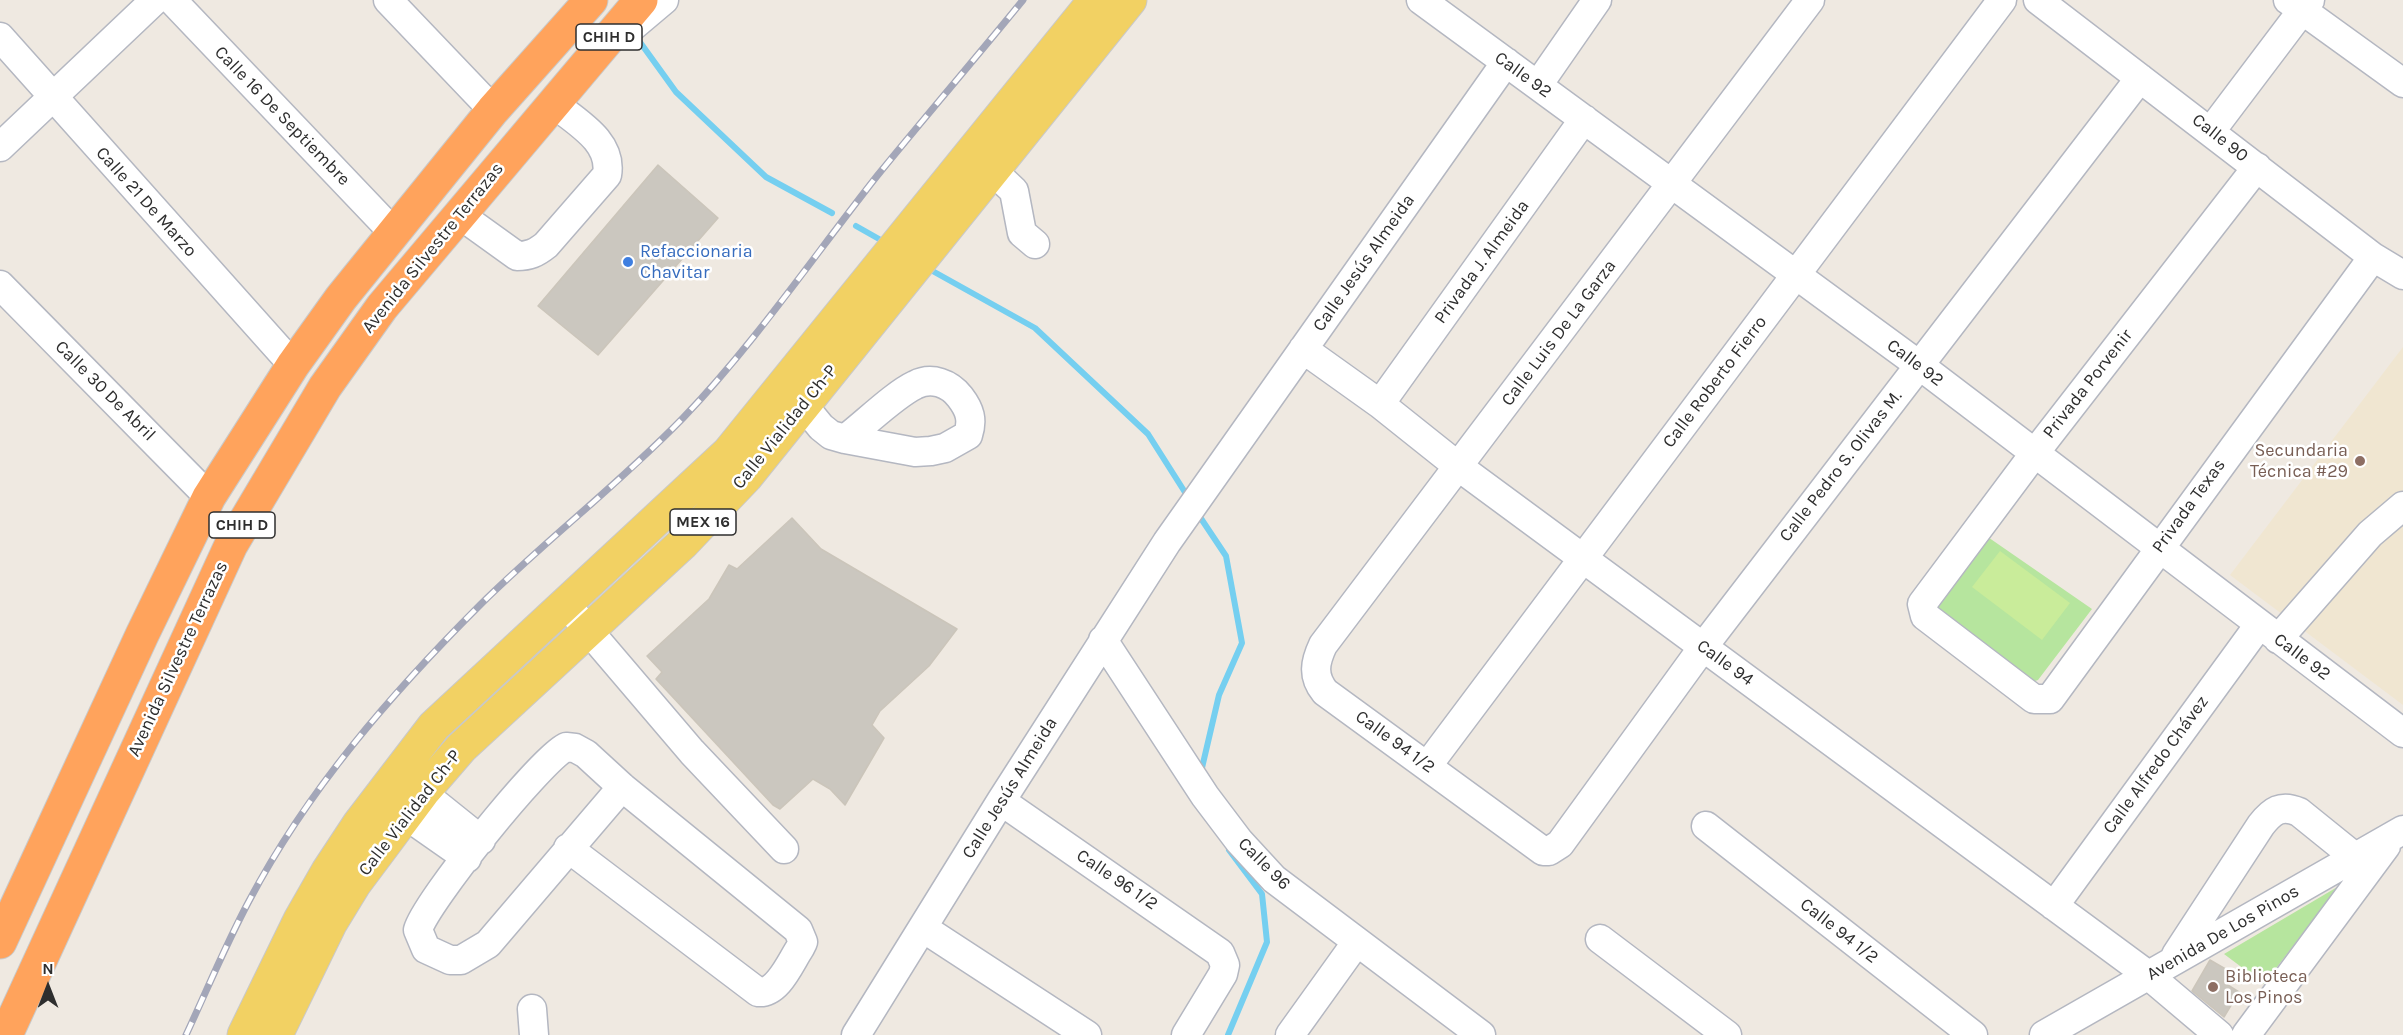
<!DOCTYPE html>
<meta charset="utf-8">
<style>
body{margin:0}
#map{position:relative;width:2403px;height:1035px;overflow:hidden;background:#efe9e1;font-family:Karla,sans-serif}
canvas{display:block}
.north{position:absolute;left:18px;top:957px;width:60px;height:60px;-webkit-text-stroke:4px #fff;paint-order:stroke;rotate:0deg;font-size:16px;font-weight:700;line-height:24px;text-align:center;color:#2e2e2e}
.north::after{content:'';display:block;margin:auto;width:21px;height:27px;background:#2e2e2e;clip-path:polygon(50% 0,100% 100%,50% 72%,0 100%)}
</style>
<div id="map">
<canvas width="2403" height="1035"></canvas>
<div class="north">N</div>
</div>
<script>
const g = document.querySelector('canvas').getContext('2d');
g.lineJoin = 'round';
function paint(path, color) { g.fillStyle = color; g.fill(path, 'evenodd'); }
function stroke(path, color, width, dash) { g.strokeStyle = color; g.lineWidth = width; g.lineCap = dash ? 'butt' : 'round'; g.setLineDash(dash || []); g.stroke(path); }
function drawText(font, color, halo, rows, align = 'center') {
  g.font = font + ' Karla,sans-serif'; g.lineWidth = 5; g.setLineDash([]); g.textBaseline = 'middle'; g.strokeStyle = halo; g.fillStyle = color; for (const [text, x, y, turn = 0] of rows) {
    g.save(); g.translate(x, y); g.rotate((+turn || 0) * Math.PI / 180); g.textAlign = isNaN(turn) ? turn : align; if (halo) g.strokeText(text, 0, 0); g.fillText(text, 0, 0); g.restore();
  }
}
paint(new Path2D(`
 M2403,347v358l-173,-130z`), '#f0e6d1');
paint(new Path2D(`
 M1982,533l110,76 -54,71 -6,2 -104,-73z
 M2339,886l-75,98 -40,-30z`), '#b6e59e');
paint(new Path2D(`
 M2000,551l70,52 -28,37 -70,-53z`), '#c9ec9a');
stroke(new Path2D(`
 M637,38l39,54 90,85 66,36
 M856,226l23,13
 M929,269l106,59 113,106 40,63
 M1198,514l28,42 16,87 -23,52 -18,77
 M1228,1035l39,-93 -5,-48 -33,-44`), '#75cff0', 6);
const building = new Path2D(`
 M658,165l60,53 -120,137 -60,-49z
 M792,518l29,31 136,80 -28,37 -49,45 -8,14 12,13 -39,67 -15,-16 -17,-10 -33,30 -7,-4 -117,-126 6,-7 -15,-16 62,-57 20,-34 8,4z
 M2210,960l19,11 -6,11 16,10 -15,25 -32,-26z`);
paint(building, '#cbc7bf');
stroke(building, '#cbc5ba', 1.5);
const minor = new Path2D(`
 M172,0l221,232
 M388,0l105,110
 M1421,0l498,365 484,368
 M1810,0l-487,645c-8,17 -11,31 2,47l218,159h6l11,-7 143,-197 437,-569
 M2038,0l335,257 30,18
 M2288,0l115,83
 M626,32l38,-32
 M0,37l293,328
 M1538,85l59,-85
 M2211,131l99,-131
 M0,147l155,-147
 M976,155l38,36 8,42 13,11
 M2257,167l-223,287 -112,150 3,12 109,83h16l323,-442
 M460,215l57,41c12,0 19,-3 29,-11l61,-70c6,-34 -31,-53 -54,-72
 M0,285l209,212
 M1303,349l77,55 79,63 689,508 71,60
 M790,389l31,38 10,8 14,4 70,13 16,-1 14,-3 23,-13c5,-15 2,-25 -8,-38 -10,-13 -28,-21 -45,-12 -21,10 -50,39 -70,54
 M1380,404l204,-285
 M565,603l127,149 92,97
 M2278,639l92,-105 33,-28
 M1103,640l102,156 34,45 35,38 207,156
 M1428,765l574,-765
 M405,779l76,61
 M1001,801l219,152 5,12 -2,9 -37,61
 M387,802l80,56
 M1706,826l267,209
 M568,848l190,144c20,2 32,-29 42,-44l3,-6 -5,-12 -176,-143 -36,-33 -11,-6 -9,-1c-26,13 -141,156 -148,183l8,19 24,11h11l27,-16 134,-157
 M2054,906l205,-281
 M923,928l164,107
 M1600,939l127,96
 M2176,955l85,-130c11,-14 20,-21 38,-13l57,46
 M532,1009l2,26
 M856,1035l145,-234 166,-259 339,-480
 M1290,1035l66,-92
 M2044,1035l359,-205
 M2246,1035l140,-189`);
const major = new Path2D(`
 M244,1035l56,-115 28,-49 31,-47 75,-98 295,-274 366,-452
 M276,1035l54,-111 25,-41 68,-91 38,-44 221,-204 64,-67 384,-477`);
const highway = new Path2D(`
 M0,942l142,-307 67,-138 84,-132 48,-67 152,-188 98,-110
 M6,1035l225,-490 94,-158 57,-80 259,-307`);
stroke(minor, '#b4b7c1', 31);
stroke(major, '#c9c9c9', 35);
stroke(highway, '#c9c9c9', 35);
stroke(minor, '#fff', 28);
stroke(major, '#f2d163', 33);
stroke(highway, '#ffa35c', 33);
const rail = new Path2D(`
 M186,1035c21,-45 40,-91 63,-134 59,-112 142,-207 231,-296 66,-65 139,-121 203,-187 72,-75 130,-161 194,-242 48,-59 98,-117 146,-176`);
stroke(rail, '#a3a6b8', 7);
stroke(rail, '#fff', 4.5, [14]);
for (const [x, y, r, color] of [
 [628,262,6,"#3f7fe0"],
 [2360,461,6,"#8d6e63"],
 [2213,987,6,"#8d6e63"]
]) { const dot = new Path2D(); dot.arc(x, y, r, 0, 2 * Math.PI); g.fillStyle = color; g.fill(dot); stroke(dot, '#fff', 2); }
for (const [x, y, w] of [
 [609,37,66],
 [703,522,66],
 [242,525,66]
]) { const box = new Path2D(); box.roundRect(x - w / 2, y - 13, w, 26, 4.5); g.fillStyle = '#fff'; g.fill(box); stroke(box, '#2e2e2e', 1.5); }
drawText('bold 16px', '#2e2e2e', null, [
 ["CHIH D",609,37],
 ["MEX 16",703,522],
 ["CHIH D",242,525]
]);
drawText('18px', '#2e2e2e', '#fff', [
 ["Calle 92",1523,75,36],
 ["Calle 16 De Septiembre",282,116,46],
 ["Calle 90",2220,138,38],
 ["Calle 21 De Marzo",146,202,48],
 ["Avenida Silvestre Terrazas",433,248,-51],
 ["Privada J. Almeida",1482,262,-54],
 ["Calle Jesús Almeida",1364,263,-55],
 ["Calle Luis De La Garza",1559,333,-53],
 ["Calle 92",1915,363,37],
 ["Calle Roberto Fierro",1715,382,-53],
 ["Privada Porvenir",2088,384,-52],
 ["Calle 30 De Abril",105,391,45],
 ["Calle Vialidad Ch-P",785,427,-51],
 ["Calle Pedro S. Olivas M.",1841,466,-52],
 ["Privada Texas",2189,506,-54],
 ["Calle 92",2302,657,37],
 ["Avenida Silvestre Terrazas",178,659,-65],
 ["Calle 94",1725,663,36],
 ["Calle 94 1/2",1395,742,36],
 ["Calle Alfredo Chávez",2156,765,-54],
 ["Calle Jesús Almeida",1010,788,-58],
 ["Calle Vialidad Ch-P",410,813,-52],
 ["Calle 96",1264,864,45],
 ["Calle 96 1/2",1117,880,34],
 ["Calle 94 1/2",1839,931,38],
 ["Avenida De Los Pinos",2223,933,-30]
]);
drawText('18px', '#366cbe', '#fff', [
 ["Refaccionaria",640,252],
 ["Chavitar",640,273]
], 'left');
drawText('18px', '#785e54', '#fff', [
 ["Secundaria",2348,451],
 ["Técnica #29",2348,472],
 ["Biblioteca",2225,977,"left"],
 ["Los Pinos",2225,998,"left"]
], 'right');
</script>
